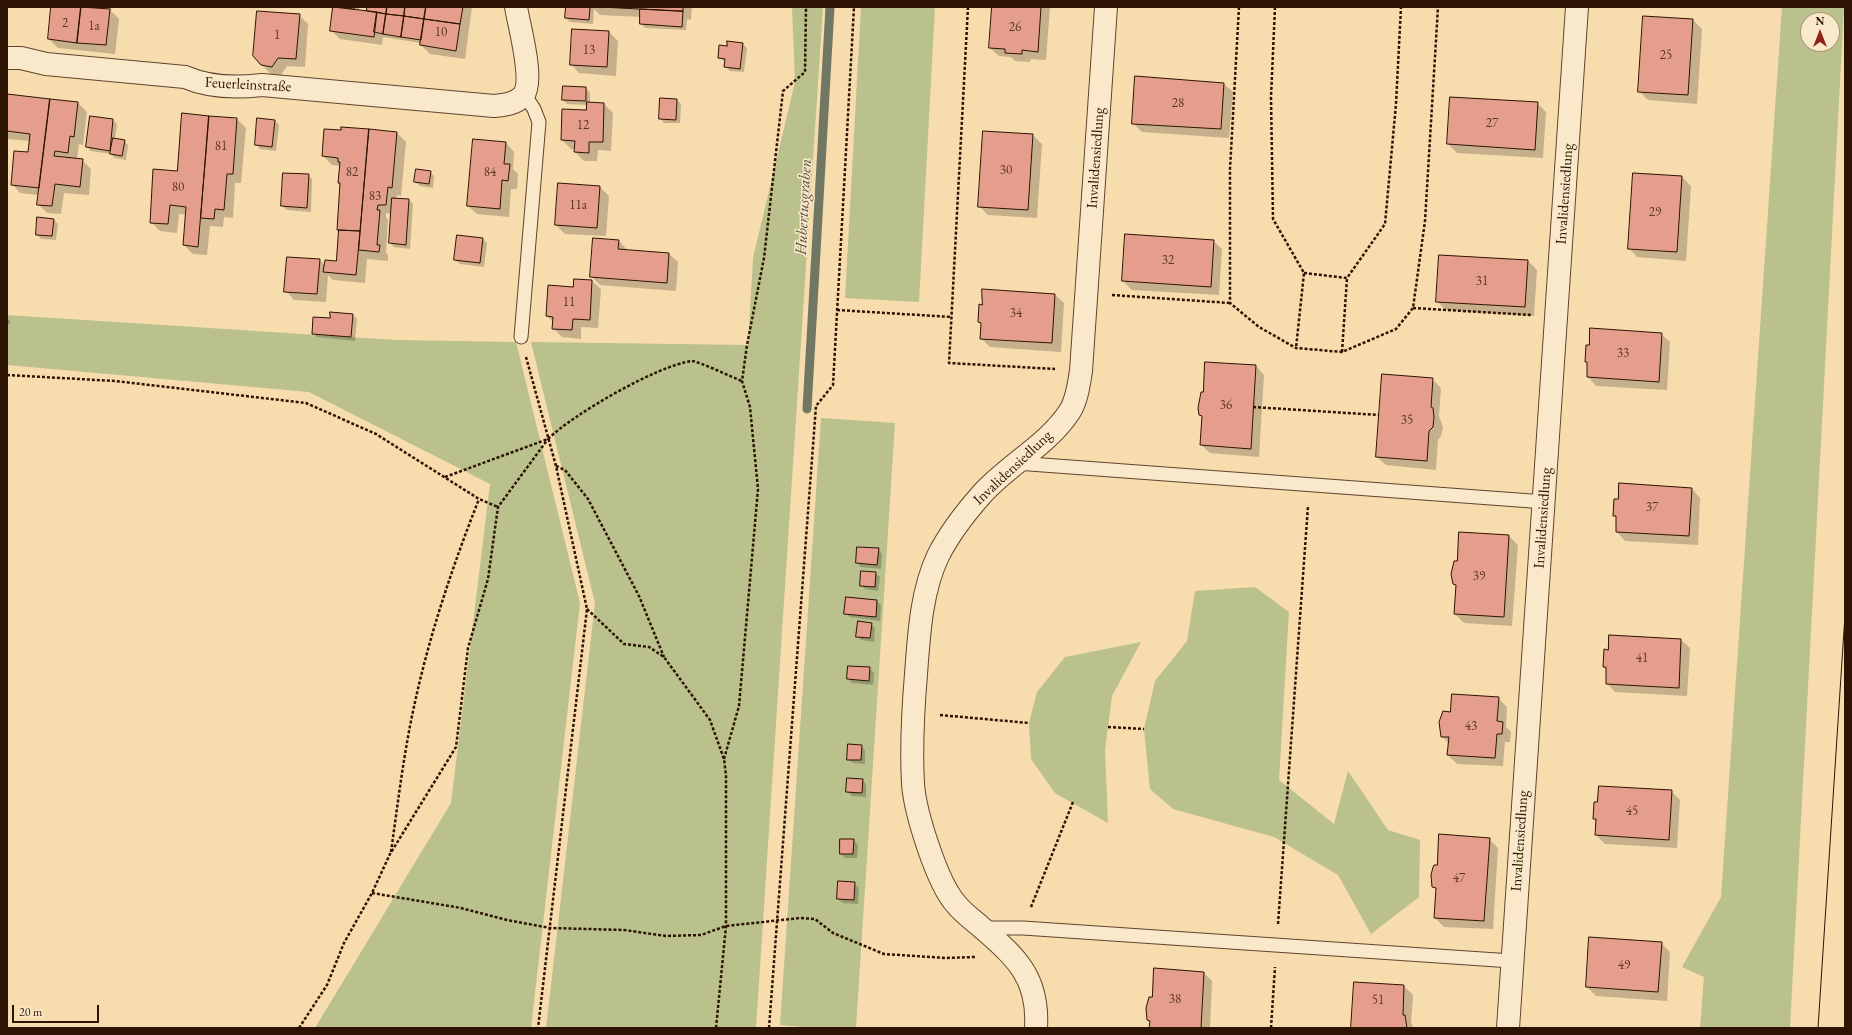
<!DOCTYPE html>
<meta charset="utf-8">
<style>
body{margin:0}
#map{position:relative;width:1852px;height:1035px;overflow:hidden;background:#f7dcae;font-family:"EB Garamond",serif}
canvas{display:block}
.frame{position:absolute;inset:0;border:8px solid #2c1302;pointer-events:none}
.north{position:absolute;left:1800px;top:12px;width:40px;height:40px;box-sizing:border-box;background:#fae8ca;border:1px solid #a8937a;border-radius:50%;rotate:0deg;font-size:11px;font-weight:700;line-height:16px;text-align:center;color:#2c1302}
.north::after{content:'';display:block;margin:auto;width:14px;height:18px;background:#8f2418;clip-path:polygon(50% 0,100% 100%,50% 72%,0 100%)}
.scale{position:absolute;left:12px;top:1005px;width:87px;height:18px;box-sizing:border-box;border:2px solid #2c1302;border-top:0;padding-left:5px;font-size:12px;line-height:14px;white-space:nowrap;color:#2c1302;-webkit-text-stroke:3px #fae8ca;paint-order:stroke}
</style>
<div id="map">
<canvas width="1852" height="1035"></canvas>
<div class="frame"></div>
<div class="north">N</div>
<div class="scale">20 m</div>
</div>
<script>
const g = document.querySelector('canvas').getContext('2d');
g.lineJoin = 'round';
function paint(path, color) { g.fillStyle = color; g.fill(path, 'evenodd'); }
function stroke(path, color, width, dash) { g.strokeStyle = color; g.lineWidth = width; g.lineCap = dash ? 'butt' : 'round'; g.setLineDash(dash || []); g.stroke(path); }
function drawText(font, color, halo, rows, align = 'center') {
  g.font = font + ' "EB Garamond",serif'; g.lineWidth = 3; g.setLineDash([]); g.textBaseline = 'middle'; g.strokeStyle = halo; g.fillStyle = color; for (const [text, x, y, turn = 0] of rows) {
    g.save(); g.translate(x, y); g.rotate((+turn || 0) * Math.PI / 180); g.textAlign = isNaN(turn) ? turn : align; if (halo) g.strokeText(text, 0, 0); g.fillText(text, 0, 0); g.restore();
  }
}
paint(new Path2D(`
 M792,7h31l-67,1021h-210l49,-425 -64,-261 217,3 5,-87 42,-176z
 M861,7h74l-16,295 -74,-4z
 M1782,7h62l-54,1021h-90l4,-51 -22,-10 39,-70zM1808,20h24v24h-24z
 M7,315l389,25 120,2 64,261 -49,425h-216l136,-225 39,-319 -181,-92 -302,-27z
 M821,418l74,5 -39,605h-43l-33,-3z
 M1255,587l34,25 -10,168 55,44 14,-53 40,59 32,10 -1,57 -48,37 -33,-59 -64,-38 -101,-28 -23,-20 -6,-60 11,-48 32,-40 8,-50z
 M1141,642l-29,54 -7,54 3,73 -53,-30 -24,-34 -2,-36 8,-31 28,-35z`), '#bac18c');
paint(new Path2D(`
 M52,7h60l-1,4 8,8 -4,35 -57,-6 -9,-9z
 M334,7l12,2 -2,-2h15v4l9,1v-5h104l-7,52 -35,-5 -9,-9v-2l-38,-6 -1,8 -42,-6 -9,-9z
 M567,7l24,1 101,-1 -1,13 -4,-1 -1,11 -41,-2 -4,-4v-7l-41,-2 -6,-6 -1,15 -23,-2 -4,-4z
 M993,7h57l-4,53 -15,-1 -1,3 -15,-1 -4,-4 -12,-1 -9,-8z
 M299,15l9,9 -3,43 -18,-1 -6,9 -10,-1 -9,-9z
 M1693,20l9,9 -5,75 -49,-4 -9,-9z
 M573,30l36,2 9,9 -2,35 -37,-3 -8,-9z
 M743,44l4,4 -3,24 -14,-1 -5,-5 1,-4 -7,-4 9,-11z
 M1224,84l9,8 -4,46 -87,-6 -9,-9z
 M586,88l4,5v10l14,1 9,9 -2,38 -13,-1 -1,11h-13l-9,-9 1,-3h-5l-9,-9 25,-29v-6l-20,-1 -4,-4z
 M7,95l71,8 9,9 -4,33 -4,-1 -2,15 5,1 9,9 -2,26 -25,-2 -3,21 -14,-1 -8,-8v-10l-19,-2 -8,-9 16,-30 2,-13 -23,-2z
 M677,100l4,4 -1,19h-16l-4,-5z
 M1537,103l9,9 -3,46 -86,-5 -9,-9z
 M183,114l54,5 9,9 -5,55h-6l-2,35 -9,-1 -1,10 -13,-1 -3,29 -14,-1 -9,-9 3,-30 -8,-1 -2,19 -17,-2 -9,-9 27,-50z
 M91,117l22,3 4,4 -2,15 9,2 4,4 -2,15 -11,-2 -4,-4 -20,-3 -4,-4z
 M275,121l4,4 -3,26 -16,-2 -4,-5z
 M342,128l55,5 9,9 -5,54 -4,-1 -1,4 13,1 4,4 -3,45 -16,-2 -4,-4 2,-29 -6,-1v4l2,3 -2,33 2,2v6l-21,-2 -2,24 -32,-3 -5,-5 -2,27 -32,-2 -8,-9 34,-31 5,6 12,-4 3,-30 -2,-3 3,-44 -2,-2 2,-17 -9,-1 -9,-9 19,-25z
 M1033,135l9,9 -5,74 -49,-3 -9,-9z
 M506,143l8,9 -1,17 5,5 -1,15h-6l-2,28 -32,-3 -9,-8z
 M430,172l4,4 -1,12 -13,-2 -5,-4z
 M308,175l4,4 -1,33 -24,-2 -5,-4z
 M1682,177l9,9 -5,75 -49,-4 -8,-9z
 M600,187l9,9 -3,40 -41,-2 -9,-9z
 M54,220l4,4 -2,16 -15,-1 -4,-5z
 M483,239l4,4 -3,24 -24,-3 -5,-4z
 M594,239l25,2 9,10 41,3 9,8 -2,29 -76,-6 -9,-9z
 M1213,241l9,8 -3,46 -87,-5 -9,-9z
 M1528,261l9,9 -3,46 -88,-6 -9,-9z
 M592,281l9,8 -3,39 -17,-1v12l-19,-2 -9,-9v-6l-6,-6 27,-28z
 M1055,295l9,8 -3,49 -71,-5 -9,-9 1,-14 -3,-2z
 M353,315l4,4 -2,22 -38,-4 -4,-4 17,-14z
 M7,318l3,3v3h-3z
 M1661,334l9,8 -3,48 -71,-4 -8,-9v-13l-2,-2z
 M1256,366l8,9 -5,82 -49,-4 -9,-8 2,-28 -3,-2z
 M1432,379l9,9 -2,28 4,11 -2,9 -3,4 -2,30 -50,-5 -9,-8z
 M1692,489l8,9 -2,47 -73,-4 -8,-9v-14l-2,-3 4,-15z
 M1460,533l49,3 9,9 -6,81 -48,-3 -9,-9 2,-28 -3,-3 4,-20z
 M878,549l4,5 -1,15 -20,-2 -4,-4z
 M875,573l5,4 -2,14 -13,-2 -4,-4z
 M847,598l30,3 4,4 -1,16 -30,-4 -5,-4z
 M871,624l4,4 -1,14 -13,-2 -4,-4z
 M1610,636l71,4 9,8 -3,48 -72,-4 -8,-9v-13l-3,-3 5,-16z
 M869,668l5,5 -1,12 -21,-2 -4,-4z
 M1498,698l9,9 -1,20 5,5 -1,10h-5l-2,24 -46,-2 -9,-9 1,-11 -7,-8 9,-23z
 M861,746l4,4v14l-12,-1 -5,-4z
 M862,780l4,4v13l-14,-1 -5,-5z
 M1671,791l9,9 -3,48 -72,-4 -9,-9 1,-14 -3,-3z
 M1489,839l9,9 -5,81 -49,-2 -9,-9 2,-28 -4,-3 5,-21z
 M841,840h13l4,5 -1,13h-12l-4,-4z
 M854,883l5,5 -1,16 -15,-1 -5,-4z
 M1661,943l9,9 -3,49 -71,-5 -9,-9z
 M1203,972l9,9 -2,47h-60l1,-6 -3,-2z
 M1404,986l9,9 -2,28 3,5h-62z`), '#0003');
stroke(new Path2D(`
 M807,409l23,-402`), '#707864', 9);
const building = new Path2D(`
 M51,7h30l-4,36 -29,-4z
 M81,7l29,2 -4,36 -29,-2z
 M333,7l44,5 -3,25 -44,-6z
 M343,7h12l-1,2z
 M367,7h20l-1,7 -19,-3z
 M387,7h18l-1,9 -18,-2z
 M405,7h21l-2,12 -20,-3z
 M426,7h37l-3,17 -36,-5z
 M566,7h24l-1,13 -24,-2z
 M602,7h81v4z
 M992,7h49l-3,45 -16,-2v4l-17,-1v-4l-16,-1z
 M640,9l43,2 -1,16 -42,-3z
 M257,11l43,3 -4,45 -18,-1 -6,9 -11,-2 -8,-9z
 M377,12l9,2 -3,20 -9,-2z
 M386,14l18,2 -3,21 -18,-3z
 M404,16l20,3 -3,21 -20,-3z
 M1643,16l50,3 -5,76 -50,-3z
 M424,19l36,5 -4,27 -36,-6z
 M572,29l37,2 -2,36 -37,-2z
 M727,41l16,2 -3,26 -16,-2 1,-8 -7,-1 1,-13 8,1z
 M1135,76l89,7 -3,46 -89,-5z
 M563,86l23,1v14l-24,-1z
 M7,94l43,5 -11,89 -28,-3 3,-34 14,1 2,-18 -23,-3z
 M1450,97l88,5 -3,48 -88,-6z
 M660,98l17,1 -1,21 -17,-1z
 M50,99l28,3 -4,35 -4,-1 -2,17 -13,-2 -1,5 29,3 -3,28 -25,-3 -3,22 -15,-1z
 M587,102l17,1 -1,39h-14v11l-15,-1 1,-11 -14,-1 1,-31 24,1z
 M182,113l27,3 -11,131 -15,-2 3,-38 -16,-2 -2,19 -18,-1 3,-54 24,2z
 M90,116l23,3 -3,32 -24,-4z
 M209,116l28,2 -4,56h-6l-3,36 -9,-1 -1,10 -13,-1z
 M257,118l18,2 -3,27 -17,-2z
 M341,127l28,2 -9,102 -23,-1 3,-47h-2l2,-21h-2v-4l-16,-2 2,-27 17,1z
 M369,129l28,3 -5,56 -4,-1 -2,18h-8l-1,5h3l-3,35h3l-1,7 -20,-2z
 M983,131l50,3 -5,76 -50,-3z
 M113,138l12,2 -3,16 -12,-2z
 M473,139l33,3 -2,22h6l-2,17 -6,-1 -2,29 -33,-3z
 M416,169l15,2 -2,13 -15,-2z
 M283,173l26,1 -2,34 -26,-2z
 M1633,173l49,3 -5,76 -49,-3z
 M558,183l42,3 -3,42 -42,-3z
 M392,198l17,1 -3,46 -17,-2z
 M37,217l17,2 -2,17 -16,-1z
 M339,230l21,1 -4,44 -33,-3 2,-12 11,1z
 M1125,234l89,6 -3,47 -89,-6z
 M457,235l26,3 -3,25 -26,-3z
 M593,238l26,2 -1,9 51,4 -2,30 -77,-6z
 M1439,255l89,5 -3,47 -89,-5z
 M287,257l33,2 -3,35 -33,-2z
 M574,279l18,1 -2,40 -17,-1 -1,11 -20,-1 1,-12 -7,-1 2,-31 25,2z
 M982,289l73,5 -3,49 -72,-4 1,-16 -3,-1 1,-18 3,1z
 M330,312l23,2 -2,23 -39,-3 1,-17 17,1z
 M1590,328l72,5 -3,49 -72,-5v-15h-2l1,-17h3z
 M1205,362l51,3 -5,84 -51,-4 2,-29 -3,-1 -1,-7 3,-16h2z
 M1382,374l51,4 -2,29 2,1 1,9 -1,10 -4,4 -2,30 -51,-4z
 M1619,483l73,5 -3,48 -73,-4v-16h-3l1,-17h4z
 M1459,532l50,3 -5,82 -50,-3 2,-29 -3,-1 -2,-10 3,-13h3z
 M857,547l22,1 -2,17 -21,-2z
 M861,571l15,1 -1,15 -15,-1z
 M846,597l31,3 -1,17 -32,-3z
 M858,621l14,2 -2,15 -14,-1z
 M1609,635l72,4 -2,49 -73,-4v-17h-3l1,-18 4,1z
 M848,666l22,1 -1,14 -22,-2z
 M1452,694l47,3 -2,24 6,1 -1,12h-5l-2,24 -48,-3 2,-18h-8l-2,-15 4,-11 7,1z
 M848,744l14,1 -1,15h-14z
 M847,778l16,1 -1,14 -16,-1z
 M1599,786l73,4 -3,50 -74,-5 1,-16h-3l1,-17h3z
 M1439,834l51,4 -6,83 -50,-3 2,-30 -4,-1 -1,-12 2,-8 1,-2h3z
 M840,839h14l-1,15h-13z
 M838,881l17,1 -1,18 -17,-1z
 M1589,937l73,5 -4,50 -72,-5z
 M1154,968l50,4 -3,56h-52l1,-7 -3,-1 -1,-12 3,-11h3z
 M1354,982l50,3 -1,30h2l2,13h-56z`);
paint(building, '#e69e8c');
stroke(building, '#2c1302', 1);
const service = new Path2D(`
 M521,337l18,-215 -5,-13 -10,-15
 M1016,463l529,39
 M982,928h41l489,33`);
const minor = new Path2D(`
 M7,58h14l25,6 139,13c23,10 52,11 77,8l232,21c11,-1 21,-2 29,-10 12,-15 -4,-70 -7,-89
 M1036,1028c3,-50 -19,-70 -55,-101 -8,-7 -18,-14 -25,-23 -19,-21 -41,-92 -43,-120 -2,-36 0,-74 3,-110 3,-39 5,-82 22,-118 11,-22 28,-44 44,-62 27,-30 66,-49 88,-83 7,-11 9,-28 11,-40l25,-364
 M1508,1028l69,-1021`);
stroke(service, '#5f452d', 15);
stroke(minor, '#5f452d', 24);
stroke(new Path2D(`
 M968,7l-19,356 106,6
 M1239,7l-9,162v134l29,24 37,21 46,4 54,-23 17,-21 12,-87 13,-214
 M1275,7l-4,90 2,122 31,54 -8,75
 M1304,273l43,5 38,-54 11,-120 5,-97
 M1112,295l118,8
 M1413,308l118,7
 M837,310l115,7
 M1342,352l5,-74
 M526,357l30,109 31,143 -49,419
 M7,375l108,6 191,22 70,31 103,65 19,8
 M1253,407l126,8
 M556,466l9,4 23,29 51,97 25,61
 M445,477l103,-38c24,-24 110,-74 144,-78 6,0 42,17 50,20
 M587,609l37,35 25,3 15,10 46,63 14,39 2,16v151l-10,102
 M940,715l89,8
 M1108,727l36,2
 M724,759l15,-53 19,-217 -8,-82 -8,-26 5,-36 17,-87 19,-167 22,-19 1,-65
 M391,852c7,-50 13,-101 24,-150 15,-69 38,-137 64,-203
 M372,893l89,15 46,12 43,8 74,2 42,6 35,-1 25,-9 74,-8 15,1 18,14 51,21 62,4 29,-1
 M1031,907l42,-105
 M1278,924l30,-418
 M299,1028l28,-43 17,-42 28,-50 18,-39 66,-107 12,-99 20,-69 10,-72 50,-68
 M769,1028l47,-622 17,-21 21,-378
 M1271,1028l4,-61`), '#2c1302', 2.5, [3, 2]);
stroke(service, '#fae8ca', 13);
stroke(minor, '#fae8ca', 22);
stroke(new Path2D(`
 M1818,1028l27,-413`), '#2c1302', 1);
drawText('13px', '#5a3624', null, [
 ["2",65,23],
 ["1a",94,26],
 ["26",1015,27],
 ["10",441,32],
 ["1",277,35],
 ["13",589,50],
 ["25",1666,55],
 ["28",1178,103],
 ["27",1492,123],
 ["12",583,125],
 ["81",221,146],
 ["30",1006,170],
 ["82",352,172],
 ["84",490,172],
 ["80",178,187],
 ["83",375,196],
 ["11a",578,205],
 ["29",1655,212],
 ["32",1168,260],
 ["31",1482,281],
 ["11",569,302],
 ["34",1016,313],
 ["33",1623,353],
 ["36",1226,405],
 ["35",1407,420],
 ["37",1652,507],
 ["39",1479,576],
 ["41",1642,658],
 ["43",1471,726],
 ["45",1632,811],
 ["47",1459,878],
 ["49",1624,965],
 ["38",1175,999],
 ["51",1378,1000]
]);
drawText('15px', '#2c1302', '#fae8ca', [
 ["Feuerleinstraße",248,85,3],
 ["Invalidensiedlung",1096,158,-86],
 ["Invalidensiedlung",1565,194,-86],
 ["Invalidensiedlung",1013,468,-43],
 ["Invalidensiedlung",1543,518,-86],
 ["Invalidensiedlung",1520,841,-86]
]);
drawText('italic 16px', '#544e3b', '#fae8ca', [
 ["Hubertusgraben",804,207,-87]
]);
</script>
